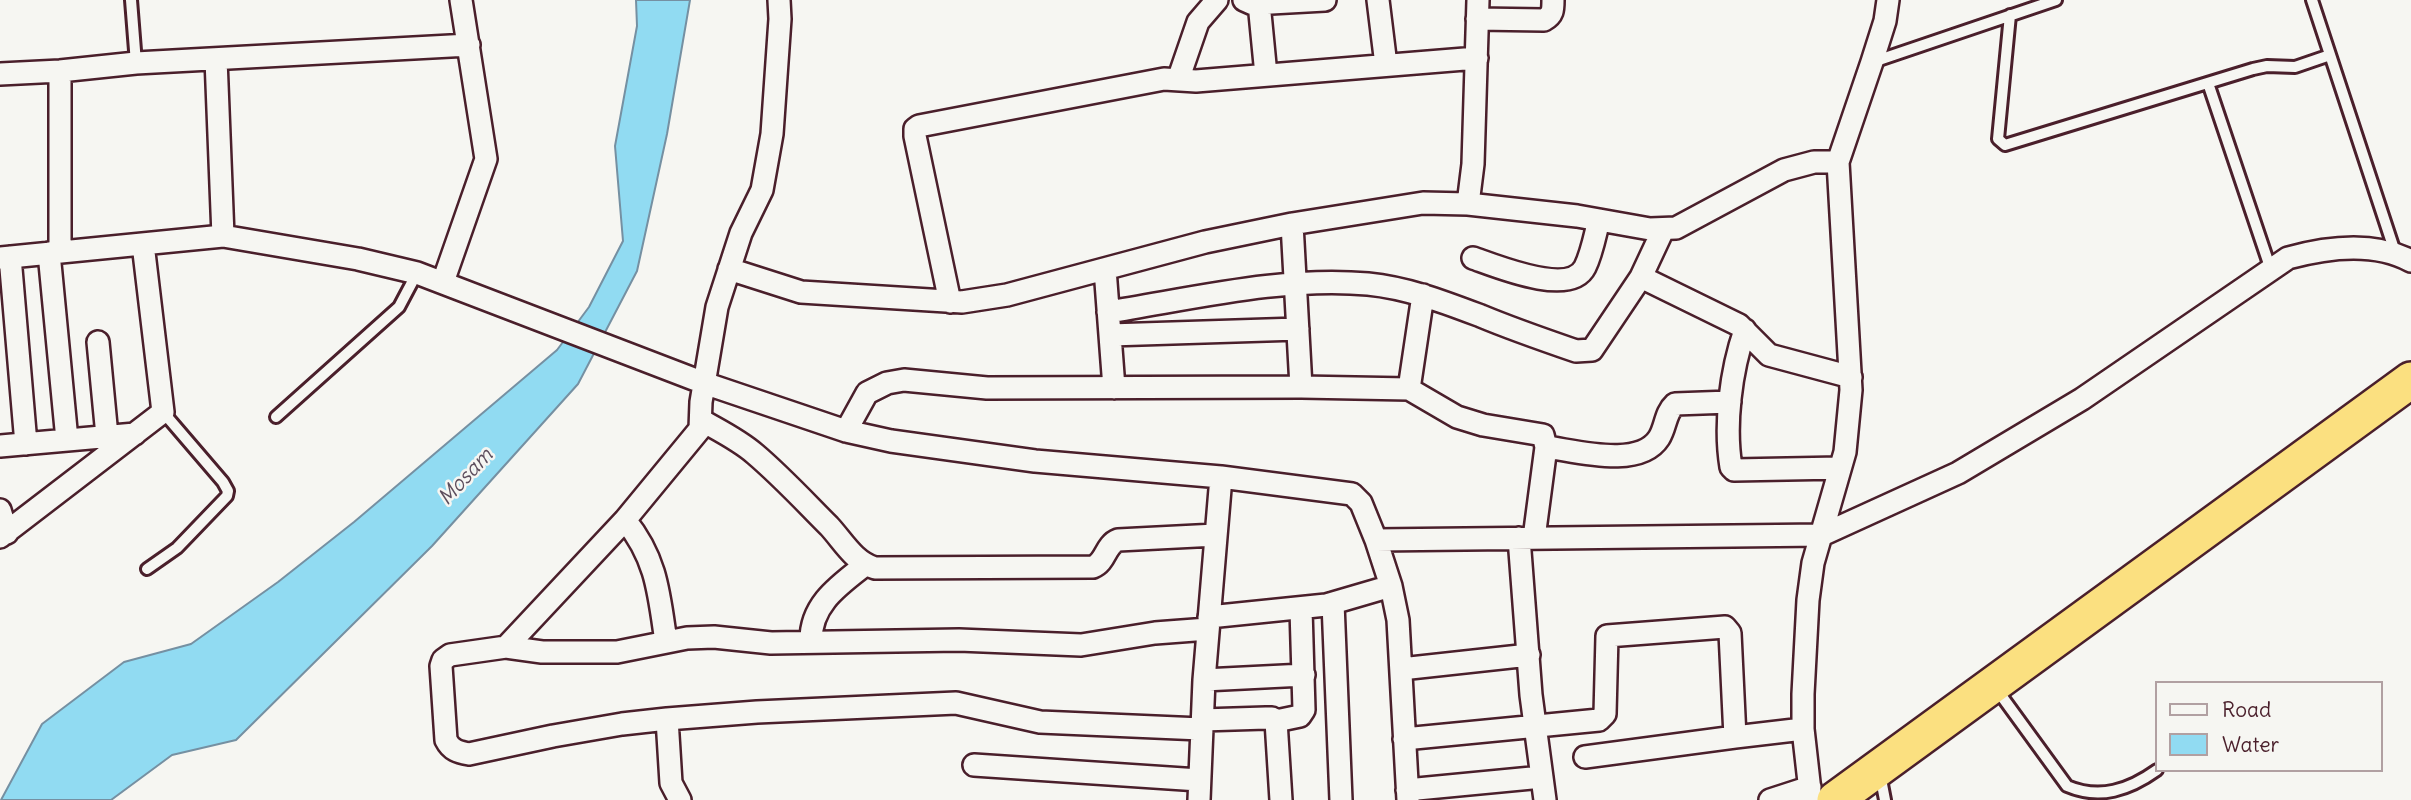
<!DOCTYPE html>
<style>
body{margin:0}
#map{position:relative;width:2411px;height:800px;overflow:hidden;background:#f6f6f2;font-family:Delius,sans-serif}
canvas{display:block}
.legend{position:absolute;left:2155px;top:681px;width:228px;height:91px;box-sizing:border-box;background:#f6f6f2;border:2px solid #b1a0a2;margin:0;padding:9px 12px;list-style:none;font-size:21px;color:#4a1f2b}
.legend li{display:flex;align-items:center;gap:14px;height:35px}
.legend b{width:35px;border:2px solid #b1a0a2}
</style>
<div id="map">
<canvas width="2411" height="800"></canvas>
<ul class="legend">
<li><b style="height:9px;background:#f6f6f2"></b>Road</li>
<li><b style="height:19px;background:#91dbf2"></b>Water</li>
</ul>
</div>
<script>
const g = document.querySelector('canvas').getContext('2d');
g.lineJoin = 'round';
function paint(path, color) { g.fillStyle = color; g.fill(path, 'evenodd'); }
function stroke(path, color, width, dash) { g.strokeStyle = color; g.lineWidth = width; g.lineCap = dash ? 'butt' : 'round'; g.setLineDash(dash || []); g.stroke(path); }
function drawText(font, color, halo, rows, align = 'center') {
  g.font = font + ' Delius,sans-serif'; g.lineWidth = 5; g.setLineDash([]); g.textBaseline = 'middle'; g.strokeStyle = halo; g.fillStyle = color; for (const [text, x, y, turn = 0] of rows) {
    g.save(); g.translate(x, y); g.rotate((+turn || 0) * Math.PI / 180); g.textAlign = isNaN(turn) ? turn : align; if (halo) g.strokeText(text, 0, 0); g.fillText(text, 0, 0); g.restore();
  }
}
const water = new Path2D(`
 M636,0h54l-23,134 -30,137 -59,113 -146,162 -196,194 -64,15 -61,45h-110l41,-76 82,-62 67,-18 87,-62 76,-60 203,-172 32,-43 34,-66 -8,-95 22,-120z`);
paint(water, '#91dbf2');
stroke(water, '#7590a2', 2);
const service = new Path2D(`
 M131,0l5,63
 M2312,0l83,252
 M2010,15l-12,124 7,6 248,-76 14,-3 28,1 35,-12
 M1873,62l183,-62
 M2208,83l63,187
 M276,417l123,-110 18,-34
 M147,569l30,-21 50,-52 1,-5 -5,-9 -60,-70
 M1995,687l72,99c33,14 62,4 90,-16
 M1880,774l5,26`);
const minor = new Path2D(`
 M1244,0l9,4 72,-4
 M1378,0l8,65
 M1259,3l7,72
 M1477,19l67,1c9,-5 9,-10 9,-20
 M216,59l7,177
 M60,71v181
 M0,74l60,-3 76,-8 333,-18
 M1178,80l20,-58 19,-22
 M1468,204l5,-40 5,-164
 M1292,224l9,163
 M49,253l18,187
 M10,257l16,187
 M0,258l223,-22 135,23 59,14 287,110 142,48 45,10 144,20 186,16 131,17 9,9 15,37 446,-5 136,-62 124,-74 206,-141c40,-11 86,-17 123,3
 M1473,258c23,8 97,39 112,9 7,-14 10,-32 14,-47
 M729,269l72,23 161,10 45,-7 198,-53 87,-18 131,-21 45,1 109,12 73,13 26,-1 108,-58 30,-8h24
 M1105,269l9,119
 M1641,277l98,48 30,30 82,22
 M443,282l43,-123 -25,-159
 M950,302l-35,-166v-7l4,-3 245,-47 32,2 281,-23
 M1108,312c83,-13 176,-36 260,-28 40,4 76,18 113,32 31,13 63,24 95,35l16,-1 49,-73 22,-47
 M1745,330c-14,40 -21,95 -14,137l3,3 106,-2
 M1110,335l188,-6
 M98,342l9,94
 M1409,389l14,-94
 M701,420c19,11 38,20 54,34 26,22 50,48 74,72 14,15 25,36 46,42l218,-1c13,-5 12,-22 25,-27l98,-5
 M846,431l21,-38 20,-10 17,-3 83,8 314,-1 108,2 48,28 26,8 60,10 3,12 -12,91
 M0,446l135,-12
 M1546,447c31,4 93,22 113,-9 7,-11 6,-25 16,-34l55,-2
 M0,510l7,23
 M625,520c32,39 34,74 41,122
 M0,537l163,-125 -20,-168
 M1519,538l12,157 14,105
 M1376,540l15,46 7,34 10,180
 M1333,603l8,197
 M1209,617l117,-12 65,-19
 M811,642c-1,-37 27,-56 54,-77
 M506,647l119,-127 75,-91 1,-27 16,-95 24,-74 21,-43 10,-56 8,-115 -1,-19
 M1401,669l128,-14
 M1204,680l100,-5
 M667,719l4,64 9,17
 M1202,720l64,-2h6l4,3 5,79
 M1276,721l24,-5 4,-6 -3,-101
 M1201,729l-161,-7 -84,-19 -199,9 -90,7 -45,5 -69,12 -84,18c-11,-2 -18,-4 -23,-14l-5,-74 2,-6 7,-5 56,-8 36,5h75l70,-14 27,-1 57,6 188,-3 122,5 74,-12 53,-4
 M1404,739l195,-19 6,-6 2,-78 118,-9 5,6 5,104 68,-8
 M1585,757l150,-20
 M974,765l225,15
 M1407,790l135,-13
 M1199,800l5,-120 17,-203
 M1770,800l40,-13
 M1811,800l-8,-71v-35l5,-94 5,-37 32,-111 6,-62 -13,-228 34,-100 13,-41 3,-21`);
const trunk = new Path2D(`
 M1835,800l576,-420`);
stroke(service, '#4a1f2b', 16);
stroke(minor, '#4a1f2b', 26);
stroke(trunk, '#4a1f2b', 40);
stroke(service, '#f6f6f2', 10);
stroke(minor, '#f6f6f2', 21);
stroke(trunk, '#fbe080', 35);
drawText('italic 21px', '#5c4e5d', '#f6f6f2', [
 ["Mosam",466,477,-47]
]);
</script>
